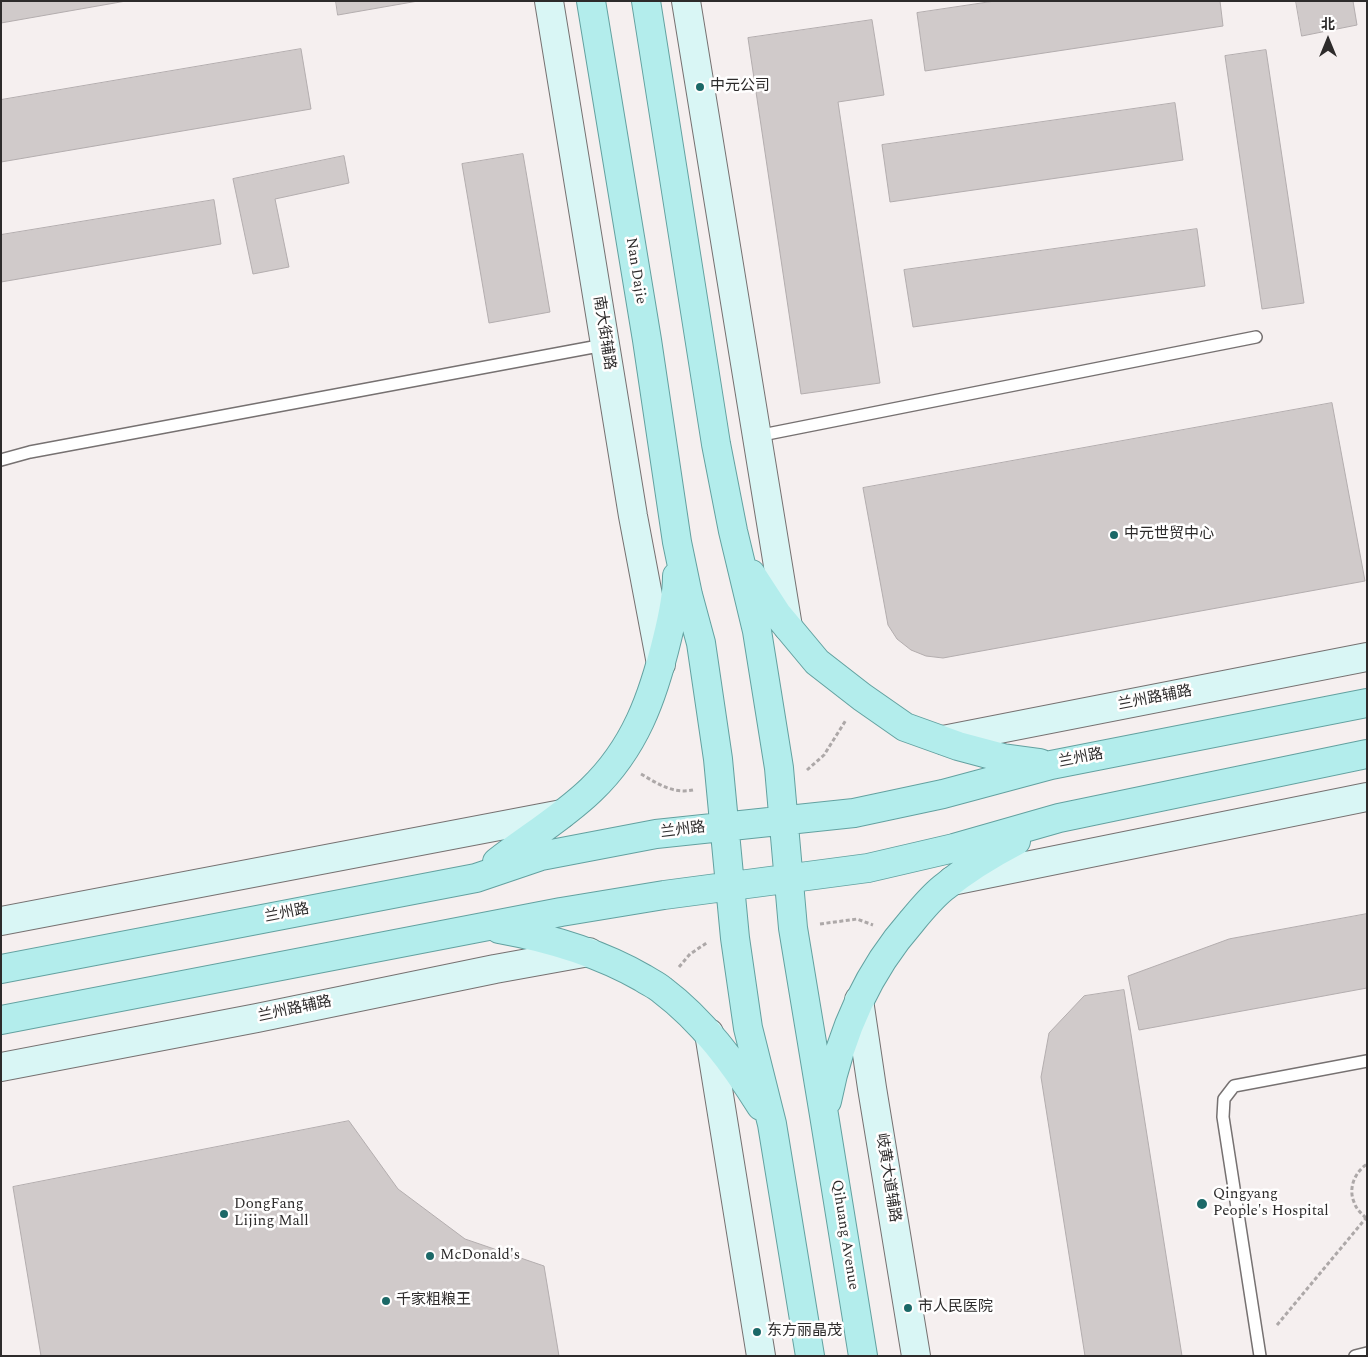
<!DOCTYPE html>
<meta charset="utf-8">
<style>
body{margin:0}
#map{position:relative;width:1368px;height:1357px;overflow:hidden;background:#f5efef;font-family:Spectral,"Noto Sans SC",serif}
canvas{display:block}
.frame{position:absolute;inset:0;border:2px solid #2d2b2b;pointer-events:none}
.north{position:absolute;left:1303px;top:15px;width:50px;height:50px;-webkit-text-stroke:4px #fffefe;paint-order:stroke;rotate:0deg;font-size:14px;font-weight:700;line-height:20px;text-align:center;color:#2d2b2b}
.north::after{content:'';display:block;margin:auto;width:18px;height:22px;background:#2d2b2b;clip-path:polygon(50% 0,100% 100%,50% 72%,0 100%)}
</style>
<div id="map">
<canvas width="1368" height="1357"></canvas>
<div class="frame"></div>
<div class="north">北</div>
</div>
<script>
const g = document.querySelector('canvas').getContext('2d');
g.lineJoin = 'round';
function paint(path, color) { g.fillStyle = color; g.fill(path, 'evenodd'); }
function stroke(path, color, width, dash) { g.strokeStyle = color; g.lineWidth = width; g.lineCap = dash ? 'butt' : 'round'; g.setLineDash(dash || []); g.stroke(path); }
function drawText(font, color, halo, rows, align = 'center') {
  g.font = font + ' Spectral,"Noto Sans SC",serif'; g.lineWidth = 5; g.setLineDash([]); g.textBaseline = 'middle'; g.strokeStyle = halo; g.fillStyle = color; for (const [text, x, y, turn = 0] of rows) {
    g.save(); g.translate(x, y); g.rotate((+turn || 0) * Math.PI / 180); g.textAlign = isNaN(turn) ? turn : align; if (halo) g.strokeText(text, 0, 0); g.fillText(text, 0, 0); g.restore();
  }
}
const building = new Path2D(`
 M1,1h125l-125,22z
 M336,1h82l-80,14z
 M995,1h225l3,25 -298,45 -8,-58z
 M1296,1h57l4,24 -55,11z
 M872,20l12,75 -46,7 42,281 -79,11 -53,-356z
 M301,49l10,60 -310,53v-62z
 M1266,50l38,253 -42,6 -37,-253z
 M1175,103l8,57 -293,42 -8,-57z
 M523,154l27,158 -61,11 -27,-159z
 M344,156l5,27 -74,16 14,68 -36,7 -20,-95z
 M214,200l7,44 -220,38v-47z
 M1197,229l8,57 -292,41 -9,-57z
 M1332,403l33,178 -422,77 -17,-2 -15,-6 -14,-11 -9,-14 -25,-137z
 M1367,914v74l-228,42 -11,-54 101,-37z
 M1124,990l58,366h-97l-44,-279 8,-44 35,-37z
 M349,1121l49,68 67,50 79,27 15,90h-518l-28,-169z`);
paint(building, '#d0caca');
stroke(building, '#b3adae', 1);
const lane = new Path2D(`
 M757,436l499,-99
 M1,460l29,-8 574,-107
 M1260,1356l-37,-239 1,-18 10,-13 133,-25
 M1355,1356l12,-3`);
const secondary = new Path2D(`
 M549,1l84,515 28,148
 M686,1l102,626
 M943,740l424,-83
 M952,881l415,-84
 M1,921l561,-107
 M859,1000l13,88 44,268
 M709,1033l52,323
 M1,1067l256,-49 238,-49 94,-17`);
const primary = new Path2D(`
 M591,1l56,339 30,202 11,53 13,48 17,116 17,179 13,90 24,96 38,232
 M646,1l70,443 17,87 24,100 22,137 14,160 31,187 39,241
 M751,574l26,40 40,48 45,35 43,30 53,19 45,12 37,5
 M497,862c31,-24 66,-45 94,-72 44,-42 62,-93 76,-151 5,-20 10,-42 10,-63
 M499,929c50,9 99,23 144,49 6,4 13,7 19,12 41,31 72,73 99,116
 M1,969l475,-91 65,-22 115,-22 198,-21 89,-19 108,-29 316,-62
 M1,1020l560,-108 103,-17 204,-27 86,-20 105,-30 308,-64
 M827,1101c13,-66 40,-129 85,-180 9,-11 20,-24 31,-33 22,-18 48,-34 73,-47`);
stroke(lane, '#767171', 14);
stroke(secondary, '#767171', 30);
stroke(primary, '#63a1a0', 30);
stroke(new Path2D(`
 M807,770l17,-15 22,-35
 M641,774c17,10 32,20 52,16
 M820,924l37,-5 16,6
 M679,967l11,-13 18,-12
 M1366,1218c-5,-5 -10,-9 -12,-16 -6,-14 1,-30 13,-38
 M1277,1325l89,-107`), '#ada8a8', 3, [4, 2.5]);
stroke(lane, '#fff', 11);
stroke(secondary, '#d9f6f5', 28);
stroke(primary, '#b3edec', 28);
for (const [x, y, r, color] of [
 [700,87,5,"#1b6867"],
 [1114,535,5,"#1b6867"],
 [1202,1204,6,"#1b6867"],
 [224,1214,5,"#1b6867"],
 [430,1256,5,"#1b6867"],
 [386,1301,5,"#1b6867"],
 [908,1308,5,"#1b6867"],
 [757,1332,5,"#1b6867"]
]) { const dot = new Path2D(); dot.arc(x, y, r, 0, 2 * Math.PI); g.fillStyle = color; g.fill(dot); stroke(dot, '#fffefe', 2); }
drawText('15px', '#2d2b2b', '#fffefe', [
 ["中元公司",710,87],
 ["中元世贸中心",1124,535],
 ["Qingyang",1213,1195],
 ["People's Hospital",1213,1212],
 ["DongFang",234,1205],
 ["Lijing Mall",234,1222],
 ["McDonald's",440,1256],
 ["千家粗粮王",396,1301],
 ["市人民医院",918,1308],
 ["东方丽晶茂",767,1332]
], 'left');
drawText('15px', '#2d2b2b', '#fffefe', [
 ["Nan Dajie",635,271,81],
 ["南大街辅路",603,333,81],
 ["兰州路辅路",1155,699,-11],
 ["兰州路",1081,759,-11],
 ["兰州路",683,831,-7],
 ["兰州路",287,914,-11],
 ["兰州路辅路",295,1010,-12],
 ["岐黄大道辅路",887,1178,81],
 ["Qihuang Avenue",844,1235,81]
]);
</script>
